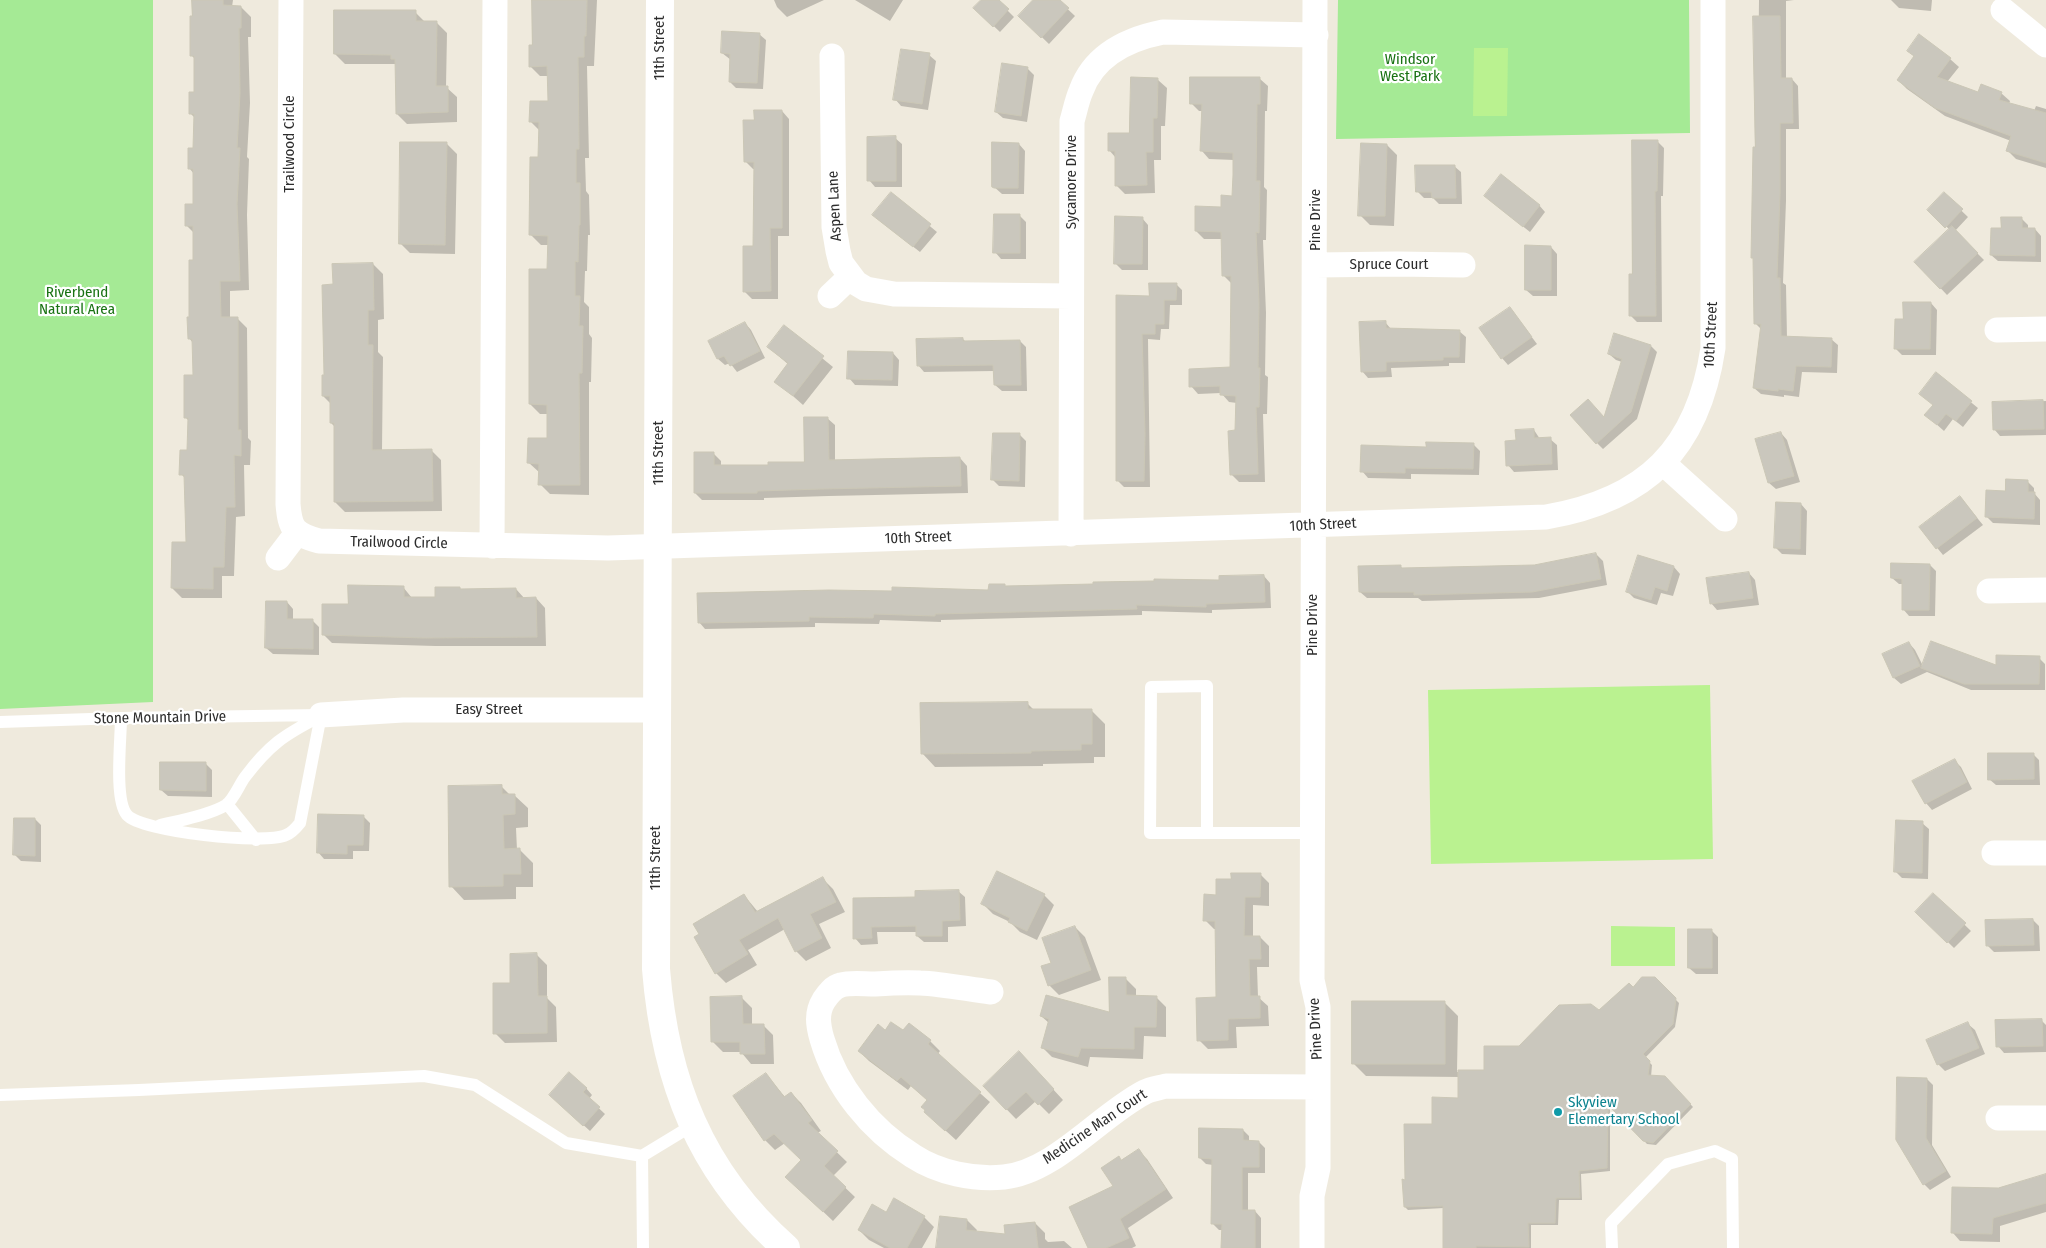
<!DOCTYPE html>
<style>
body{margin:0}
canvas{display:block;background:#efeadd}
</style>
<canvas width="2046" height="1248"></canvas>
<script>
const g = document.querySelector('canvas').getContext('2d');
g.lineJoin = 'round';
function paint(path, color) { g.fillStyle = color; g.fill(path, 'evenodd'); }
function stroke(path, color, width, dash) { g.strokeStyle = color; g.lineWidth = width; g.lineCap = dash ? 'butt' : 'round'; g.setLineDash(dash || []); g.stroke(path); }
function drawText(font, color, halo, rows, align = 'center') {
  g.font = font + ' "Fira Sans Condensed",sans-serif'; g.lineWidth = 4.5; g.setLineDash([]); g.textBaseline = 'middle'; g.strokeStyle = halo; g.fillStyle = color; for (const [text, x, y, turn = 0] of rows) {
    g.save(); g.translate(x, y); g.rotate((+turn || 0) * Math.PI / 180); g.textAlign = isNaN(turn) ? turn : align; if (halo) g.strokeText(text, 0, 0); g.fillText(text, 0, 0); g.restore();
  }
}
paint(new Path2D(`
 M0,0h153v702l-153,7z
 M1338,0h351l1,133 -354,6z`), '#a5ea95');
paint(new Path2D(`
 M1474,48h34l-1,68h-34z
 M1710,685l3,174 -282,5 -3,-174z
 M1611,926l64,1v39h-64z`), '#baf290');
paint(new Path2D(`
 M194,0h39l-1,7h9l10,10v20h-3l2,66 -3,54 2,2 -2,56 2,75 -19,1v27h7l10,10 1,110 3,3 -1,24h-6l1,51 -9,1 -2,59h-12v22h-40l-10,-10 15,-44 -1,-65 -5,-5 7,-23 1,-30 -3,-3 8,-41 -1,-34 -4,-5 5,-76v-29l-8,-8 8,-20v-31l-4,-5 4,-20 1,-31 -5,-5 5,-20v-34l-4,-4z
 M534,0h63l-3,66h-7l2,92h-4l1,33 3,4 1,40h-2l-1,36h-2l-1,31 5,5v27l3,4 -1,44h-2v113l-39,-1 -10,-10v-11l-11,-10 19,-24v-25h-8l-10,-10 18,-133 1,-26h-8l-10,-10 8,-77 1,-27 -9,-9 18,-20v-26h-9l-10,-10 3,-20z
 M774,0h50l-37,17 -10,-10z
 M855,0h48l-13,21z
 M983,0h14l17,17 -14,15 -18,-17z
 M1034,0h24l17,16 -26,28 -29,-28z
 M1759,0h35l-8,1v78h6l6,7 1,43h-13v72l-3,82 3,2 1,53 44,1 7,6 -1,28 -35,-1 -3,25 -15,-2v2l-23,-3 -7,-6 8,-58 -7,-7z
 M1891,0h41l-1,11 -32,-3z
 M415,12l10,10 12,1 10,10 -1,54 11,10v25l-50,2 -10,-10v-50h-52l-10,-10z
 M759,34l7,6 -3,49 -27,-1 -6,-6 1,-22 -9,-7z
 M1909,51l41,8 9,8 -12,15 32,12 22,-1 9,8 -1,3 25,7 2,-5 10,3v59l-30,-9 -8,-8 3,-10 -66,-25 -38,-27 -9,-9 17,-23z
 M929,55l7,6 -8,49 -27,-4 -6,-7z
 M1027,68l7,7 -7,47 -24,-4 -7,-6z
 M1260,79l8,7 -1,25h-2l-1,76 3,3 -1,50h-3l3,73 -1,62 3,2 -1,37h-4l2,68h-26l-8,-8 5,-42 1,-29 -8,-1 -8,-9 -23,1 -7,-8 40,-17v-86l-8,-8v-36h-19l-8,-8 38,-34v-37l-25,-1 -7,-8 1,-40h-4l-8,-8z
 M1158,80l9,8 -2,38h-4v34h-7l1,33 -30,1 -9,-9v-27l-7,-8 21,-16z
 M782,111l7,8v117h-11v63h-26l-8,-8 10,-43 1,-79h-2l-8,-8 10,-40z
 M895,138l7,6v43h-27l-6,-7z
 M1658,142l6,6 -1,48h-2l1,126h-25l-6,-6 2,-41z
 M447,144l10,10 -2,100 -45,-1 -10,-10z
 M1019,144l6,7 -1,43h-22l-9,-8z
 M1387,145l10,10 -3,71 -24,-1 -10,-10z
 M1454,166l7,6 1,32h-23l-6,-6h-9l-7,-7z
 M891,194l46,38 -17,20 -40,-31z
 M1944,194l24,23 -13,14 29,29 -37,35 -31,-33 34,-32 -21,-20z
 M1492,202l47,3 6,7 -15,20z
 M1019,215l7,7v37h-25l-6,-7z
 M1142,218l6,7v45h-26l-7,-7z
 M2021,218l7,7v4h7l6,7v26l-43,-1 -7,-6 11,-25z
 M1551,247l6,7v42h-24l-7,-6z
 M373,264l10,10 1,45 -6,1v32l5,5 -1,94 49,-1 10,10 1,51 -97,1 -10,-10v-75l-4,-4v-19l-8,-8 11,-110z
 M1176,284l6,6v15h-12l-1,24h-8l-1,11 -12,-1 2,148h-26l-6,-6 -1,-185 34,1z
 M1931,303l6,7 -1,45h-34l-7,-7 9,-27z
 M1510,308l27,36 -29,21 -6,-7z
 M1385,322l6,7 68,2 7,6 -1,26h-16v3l-58,2 1,9 -24,1 -6,-7z
 M745,323l6,7 14,28 -28,14 -7,-9 -5,2 -7,-6 -9,-18z
 M784,327l49,40 -30,38 -27,-24 13,-16 -21,-18z
 M1615,335l36,11 6,6 -20,67 -34,30 -6,-6 25,-81 -6,-2 -7,-6z
 M963,339l3,3 54,-1 6,6 1,44h-25l-7,-6v-14l-71,1 -6,-7z
 M893,353l6,7 -1,26 -43,-1 -6,-7z
 M1936,374l42,34 -15,19 -10,-8 -9,12 -18,-16 8,-10z
 M2046,401v34l-46,1 -6,-7 -1,-26z
 M827,418l8,7v36l125,-3 7,8 1,27 -139,3 -65,2v2h-62l-7,-7 18,-40 8,8v6l48,-1 36,-3z
 M1534,430l6,9h10l7,6 1,25 -44,2 -6,-7 9,-24z
 M1781,433l6,7 13,42 -24,7 -7,-6z
 M1020,435l6,6 -1,46 -26,-1 -6,-6z
 M1473,444l7,7 -1,24 -68,-1v5l-43,-1 -6,-7 65,-23z
 M2028,482l6,6v5l6,7v25l-47,-2 -6,-6 20,-25z
 M1960,497l23,28 -40,30 -23,-28z
 M1801,504l6,7 -1,44 -24,-1 -7,-7z
 M1596,554l7,7 4,24 -68,13 -117,3 -4,-3h-51l-7,-6 40,-26 4,4 130,-4z
 M1638,556l36,11 6,7 -7,22 -12,-3 -4,12 -23,-7 -6,-6z
 M1930,565l6,6 -1,45h-26l-6,-7v-25h-4l-7,-6z
 M1749,573l6,7 4,25 -42,5 -6,-7z
 M1264,576l6,7 1,25 -59,2v3l-70,-2v4l-201,5v2l-61,-2 -1,4 -64,-1v4l-110,2 -6,-7 291,-30 14,-7 3,2 213,-6z
 M403,587l9,11h24l24,-10 2,3 54,-2 9,10 11,-1 9,10 1,38h-111l-103,-3 -9,-9 26,-29z
 M287,602l6,7v11h19l7,7v28l-46,-1 -7,-6z
 M1909,643l6,7 8,16h74l42,-8 6,6v26h-74l-44,-18 -26,12 -7,-6 -10,-23z
 M1027,703l7,7h57l14,14v33h-11v6l-51,1v2l-108,1 -13,-14z
 M2033,754l6,6 1,25h-44l-7,-6z
 M1954,760l7,7 11,22 -40,21 -6,-7z
 M206,764l6,6v27l-44,-1 -7,-6z
 M502,787l8,8h4l14,13v19l-12,1 1,22h3l13,13v24h-17v12l-52,1 -13,-14z
 M363,816l7,7 -1,28h-16v8h-29l-6,-7z
 M35,819l6,6v37l-20,-1 -6,-6z
 M1922,823l7,6 -1,50 -26,-1 -7,-7z
 M1260,874l9,9v23l-16,-1v32h7l9,9v21h-12l1,30 10,9 1,20 -33,1 1,21 -29,1 -9,-9 19,-42 -2,-69h-2l-9,-9 12,-24 16,-16z
 M823,879l10,10 12,23 -26,12 12,24 -25,13 -10,-10 -11,-22 -37,21 9,15 -31,18 -10,-10 28,-78 14,17z
 M958,891l7,6 1,29 -18,1v15h-24l-7,-6v-4h-40l1,12 -17,1 -6,-7 -1,-39 62,-1z
 M1044,895l10,10 -17,35 -17,-8 -10,-10 -17,-8 -10,-10z
 M1934,895l37,36 -17,17 -37,-36z
 M2033,920l6,6 1,25 -46,1 -7,-7z
 M1075,927l10,10 16,43 -42,15 -10,-10 3,-21z
 M1711,930l7,7v37h-22l-7,-6z
 M537,955l10,10v33l9,9 1,35 -52,1 -10,-10 17,-49z
 M1654,978l25,25 -4,24 -30,31 7,7 -1,12h14l28,30 -37,38 -9,-1 -37,-39v66l-29,3 1,26h-23l-1,25h-27v23h-86l-1,-40 -36,2 -3,-3 1,-25 27,-56 26,-27v-22l-93,-1 -13,-13 91,-61 14,14 -1,56h28l34,-25 80,-36 34,-23z
 M1126,979l10,10v8h20l10,10v30l-22,-1 -1,23 -53,-2 -2,10 -36,-10 -10,-10 7,-24 -8,-7 69,-2z
 M742,998l10,10v17h11l10,10 1,29h-23l-10,-12h-18l-10,-10z
 M2042,1021l4,4v27l-42,1 -6,-7z
 M909,1024l21,17 10,10 -3,4 53,47 -34,38 -20,-18 -7,-21 -18,-15 -3,4 -39,-29 -10,-10 27,-20 17,1z
 M1968,1024l7,6 10,24 -40,17 -7,-7z
 M1029,1063l34,37 -14,14 -13,-13 -20,18 -32,-33z
 M766,1074l19,23 6,-4 10,10 20,28 -4,2 30,29 -14,14 22,21 -22,24 -37,-35 6,-26 -17,-17 -10,7 -10,-10z
 M1927,1079l6,6 -1,60 19,32 -21,13 -6,-6z
 M586,1088l6,7 -3,4 16,15 -15,17 -33,-30z
 M1243,1130l6,6v6h10l6,6v25h-17v38h7l6,7v30h-39l1,-18h-4l-6,-6v-59l-7,-1 -6,-6z
 M1138,1150l9,9 26,39 -45,30 8,18 -4,2h-42l25,-62 7,-25z
 M2046,1175v37l-46,14v16l-40,-1 -7,-8 45,-44z
 M887,1213l37,4 10,10 -12,21h-38l-15,-8 -10,-10z
 M967,1220l10,10 -1,2 31,3 28,-12 10,10v6l3,3 16,-1 8,7h-134z`), '#0003');
const building = new Path2D(`
 M192,0h31v5l18,1v22h-2l1,65 -3,55h3l-3,56 3,77h-20l1,36h17v113h3v26l-7,-1 1,52h-9l-2,60h-11v22l-42,-1 1,-46h14l-2,-67h-5l1,-25h7l1,-32h-4v-43h9l-1,-36h-4l-1,-22h2v-57h4v-34h-8v-22h8v-35h-5v-21h5l1,-34h-5v-22h5v-36h-4v-40h2z
 M532,0h55l-1,36h-2v21h-6l1,92h-3v34h4v42h-1l-1,37 -3,-1v35h5l-1,30h4l-1,47h-3l1,112h-42l1,-21 -12,-1 1,-25h19v-33l-18,-1v-135h18l1,-33 -19,-1 1,-78h8l1,-35h-10l1,-21h18l-1,-35 -18,1v-22h3z
 M981,0h18l10,9 -16,18 -20,-19z
 M1033,0h27l9,8 -28,30 -23,-22z
 M334,10h82v11h21l-1,65h12v26l-52,2 -1,-55h-4v-4l-57,-1z
 M1753,16h27l1,62h11l1,45h-13v71l-3,84h3l1,58 51,2 -1,29 -35,-1 -3,25 -15,-2v2l-25,-3 8,-64h-7l-1,-66h-2l2,-111h2z
 M722,31l38,2 -3,50 -28,-1 1,-28 -9,-1z
 M1919,34l32,24 -14,19 41,15 3,-8 21,8 -3,8 47,13v50l-40,-12 5,-15 -76,-28 -38,-28 17,-24 -7,-5z
 M901,49l29,4 -8,51 -29,-4z
 M1002,63l26,4 -7,49 -26,-4z
 M1131,77l27,1 -1,40h-4v34h-7l1,33 -32,1v-35h-7v-18h21z
 M1190,77h70v27h-3l-1,77h4l-1,52 -3,-1 3,72 -1,64h2l-1,39h-3l2,67 -28,1 -2,-44 7,-1 1,-34 -16,-1v-9l-31,1v-18l41,-2 1,-91h-9l-1,-44 -26,-1v-25l26,1v-12l11,1 1,-21v-22l-33,-2 2,-47h-12z
 M754,110h28v118h-12l1,63 -28,1v-46h10l1,-84h-10l-1,-42h11z
 M896,136v45h-29v-44z
 M1632,140h26l-1,51h-2l1,125h-27v-42h3z
 M400,142h47l-2,103 -46,-1z
 M992,142l27,1 -1,45h-24l-2,-1z
 M1361,143l26,1 -2,72h-27z
 M1415,165h40l1,33h-24l-1,-6h-15z
 M1501,174l39,31 -17,22 -39,-31z
 M891,192l40,32 -18,23 -41,-32z
 M1944,192l19,17 -18,19 -18,-18z
 M994,214h26v39h-27z
 M1115,216l28,1 -1,47h-28z
 M2001,217h21v11h13v28l-45,-1 1,-27h10z
 M1952,226l26,27 -38,36 -26,-27z
 M1525,245l26,1v44h-26z
 M373,263l1,47h-6v35h5l-1,105 60,-1 1,52 -99,1v-79h-4v-27h-8v-21h2l-2,-90 11,-1 -1,-20z
 M1149,283h28l-1,17h-12v24h-9v10h-13l3,100 -1,47h-28v-186l33,1z
 M1903,302h28l-1,47h-36l1,-30h8z
 M1510,307l22,30 -31,22 -22,-31z
 M1386,321v7l74,2 -1,27h-16v3l-57,2v9l-25,1 -2,-50z
 M745,322l15,29 -30,15 -6,-10 -7,3 -9,-18z
 M784,325l40,31 -31,40 -19,-14 14,-19 -21,-16z
 M1614,333l37,12 -20,67 -35,32 -26,-29 18,-16 16,18 18,-58 -14,-5z
 M963,338v3l57,-1 1,45h-27l-1,-20 -76,1 -1,-27z
 M848,351l45,1 -1,28 -45,-1z
 M1936,372l36,29 -16,20 -10,-7 -9,11 -13,-10 9,-10 -14,-11z
 M2043,400l1,29 -51,1 -1,-28z
 M804,417h24l1,43 131,-3 1,29 -140,3 -64,2v2h-63v-41h20v13h54v-3h36z
 M1534,429v9l17,-1 1,27 -46,2 -1,-25 11,-1 -1,-10z
 M1781,432l13,44 -26,7 -13,-44z
 M993,433h27l-1,48 -28,-1z
 M1426,442l48,1 -1,26 -68,-1v5l-45,-1 1,-27 65,2z
 M2006,479l22,1v12h7l-1,27 -49,-2 1,-27 19,1z
 M1960,496l17,22 -41,31 -17,-22z
 M1776,502l25,1 -1,46 -26,-1z
 M1596,553l5,26 -69,13 -118,3v-3h-55l-1,-26 43,-1v3l133,-3z
 M1638,555l36,11 -7,25 -12,-4 -4,13 -25,-8z
 M1891,563l39,1 -1,46h-27v-31l-11,-1z
 M1749,572l4,26 -43,6 -4,-26z
 M1264,575l1,27 -59,2v3l-70,-2 1,4 -202,5v2l-61,-2 -1,4 -64,-1v4l-111,2 -1,-30 132,-3 63,1v-4l96,3 1,-6h16v2l88,-2v-2l61,-1v-2l65,1v-4z
 M348,585l56,1v11h31v-10h25v2l56,-1v10l20,-1 1,40 -112,1 -103,-3v-31h26z
 M266,601h21v18h26v30l-48,-1z
 M1931,641l65,24v-10l44,1 -1,28h-75l-43,-16z
 M1909,642l11,24 -27,12 -11,-24z
 M1028,702v7h64v35h-11v6l-50,1v2l-110,1 -1,-51z
 M1988,753h46v26l-46,1z
 M1955,759l12,23 -42,22 -13,-23z
 M160,762h46v29l-46,-1z
 M502,785v9h13v20l-12,1 1,34 16,-1 1,26h-18v12l-54,1 -1,-101z
 M318,814l46,1 -1,30h-16v9l-30,-1z
 M14,818h21v38l-22,-1z
 M1896,820l27,1 -1,52 -28,-1z
 M997,871l48,23 -18,37 -19,-9 2,-4 -29,-14z
 M1231,873h30l-1,24h-15l-1,39h16l1,23h-12l1,37h10v22l-32,1v21l-31,1 -1,-43 20,-1 -1,-76h-12l1,-27 12,1v-16h15z
 M823,877l13,25 -26,12 12,24 -27,14 -17,-34 -39,22 9,14 -33,20 -21,-37 5,-3 -6,-10 51,-30 11,18z
 M959,890l1,30 -18,1v15h-26v-10l-45,1 1,11 -19,1v-41l62,-1v-6z
 M1933,893l33,30 -19,20 -32,-31z
 M2033,919l1,26 -48,1 -1,-26z
 M1075,926l16,44 -43,16 -7,-20 10,-3 -9,-25z
 M1688,929h24v39h-24z
 M537,953l1,43h9v37l-54,1v-51h17v-29z
 M1109,977h17v18l31,1 -1,31h-22v22l-53,-1 -3,9 -37,-9 8,-29 -9,-3 6,-21 63,17z
 M1642,977h13l21,21 -3,26 -30,30 7,7 -2,14 17,1 26,28 -38,39 -10,-2 -35,-36 -1,63 -28,3 1,27h-24l-1,25h-27l1,24 -53,-1v2h-33v-42l-39,1 -2,-28 3,1 -1,-56h28v-27l26,1v-28h26v-24h35l40,-41 32,-1 8,6 30,-27 4,4z
 M742,996l1,28h21l1,30h-25v-12h-29l-1,-45z
 M1352,1001h93v63h-93z
 M2042,1019l1,27 -47,1 -1,-27z
 M891,1022l12,8 6,-7 22,17 -3,4 53,48 -36,39 -21,-19 1,-2 -4,-3 6,-7 -26,-23 -4,4 -39,-30 20,-27 7,6z
 M1968,1022l11,26 -42,17 -11,-25z
 M1019,1051l35,38 -16,16 -12,-13 -20,18 -23,-24z
 M569,1072l18,16 -4,4 17,15 -17,19 -34,-31z
 M766,1073l18,24 7,-5 21,28 -4,3 30,28 -14,15 22,21 -23,25 -38,-35 16,-17 -27,-26 -10,7 -31,-45z
 M1897,1077l30,1 -1,60 20,33 -23,14 -27,-45z
 M1199,1128l44,1v11l16,1v26h-17v43h13v38h-34l1,-24h-11l1,-65 -13,-1z
 M1139,1149l27,40 -46,30 9,19 -23,10h-18l-19,-41 44,-21 -12,-18 18,-12 2,4z
 M2046,1174v29l-53,15 -1,16 -41,-1 1,-46 46,1z
 M894,1198l31,18 -18,32h-17l-32,-18 14,-26 14,8z
 M940,1216l27,3 -1,11 39,4 -1,-9 31,-3 3,26h-102z`);
paint(building, '#cac7bd');
stroke(building, '#cbc7b6', 1);
stroke(new Path2D(`
 M121,718c0,21 -7,82 6,97 15,17 138,30 159,20 6,-2 10,-7 14,-12l21,-108
 M0,722l121,-4 200,-3
 M227,804l29,36
 M160,825c18,-4 50,-10 66,-20 8,-6 13,-20 19,-28 24,-32 39,-42 74,-60
 M1207,833v-147l-56,1 -1,146h162
 M0,1095l139,-5 285,-14 51,9 91,58 76,13
 M643,1248l-1,-92 51,-31
 M1612,1248l-1,-25 57,-59 47,-13 17,8 1,89`), '#fff', 12);
stroke(new Path2D(`
 M291,0l-3,504c2,25 6,30 31,37l289,7 938,-31c100,-17 152,-68 167,-169v-348
 M2003,10l43,35
 M832,56l2,171 4,24 3,12 15,20 10,6 28,5 177,2
 M1316,265l81,-1 66,1
 M830,296l20,-19
 M1997,330l49,-1
 M1663,463l62,56
 M1071,534l1,-413c3,-10 5,-21 9,-30 13,-36 47,-52 82,-59l153,3
 M492,546l3,-546
 M278,558l19,-25
 M1989,591l57,-1
 M321,715l82,-5h254
 M1994,853h52
 M991,992c-24,-3 -48,-8 -71,-9 -15,-1 -30,0 -45,1 -11,0 -24,-2 -34,1 -8,2 -13,9 -17,15 -8,13 -6,25 -2,39 14,48 49,91 91,117 26,17 61,24 91,21 51,-5 96,-62 141,-85 6,-3 14,-4 21,-6l152,1
 M1998,1118h48
 M1312,1248v-52l6,-28v-161l-6,-27 3,-980`), '#fff', 25);
stroke(new Path2D(`
 M660,0l-4,969c9,112 44,203 130,279`), '#fff', 28);
for (const [x, y, r, color] of [
 [1558,1112,5,"#0f9aa8"]
]) { const dot = new Path2D(); dot.arc(x, y, r, 0, 2 * Math.PI); g.fillStyle = color; g.fill(dot); stroke(dot, '#fff', 2); }
drawText('15px', '#2c2c2c', '#fff', [
 ["11th Street",660,48,-90],
 ["Trailwood Circle",290,144,-90],
 ["Sycamore Drive",1072,182,-90],
 ["Aspen Lane",835,206,-93],
 ["Pine Drive",1316,220,-90],
 ["Spruce Court",1389,265],
 ["10th Street",1711,335,-87],
 ["11th Street",659,453,-90],
 ["10th Street",1323,525,-3],
 ["10th Street",918,538,-2],
 ["Trailwood Circle",399,543,1],
 ["Pine Drive",1313,625,-90],
 ["Easy Street",489,710],
 ["Stone Mountain Drive",160,718,-1],
 ["11th Street",656,858,-90],
 ["Pine Drive",1316,1029,-93],
 ["Medicine Man Court",1095,1127,-34]
]);
drawText('15px', '#197213', '#fff', [
 ["Windsor",1410,60],
 ["West Park",1410,77],
 ["Riverbend",77,293],
 ["Natural Area",77,310]
]);
drawText('15px', '#0d838f', '#fff', [
 ["Skyview",1568,1103],
 ["Elemertary School",1568,1120]
], 'left');
</script>
